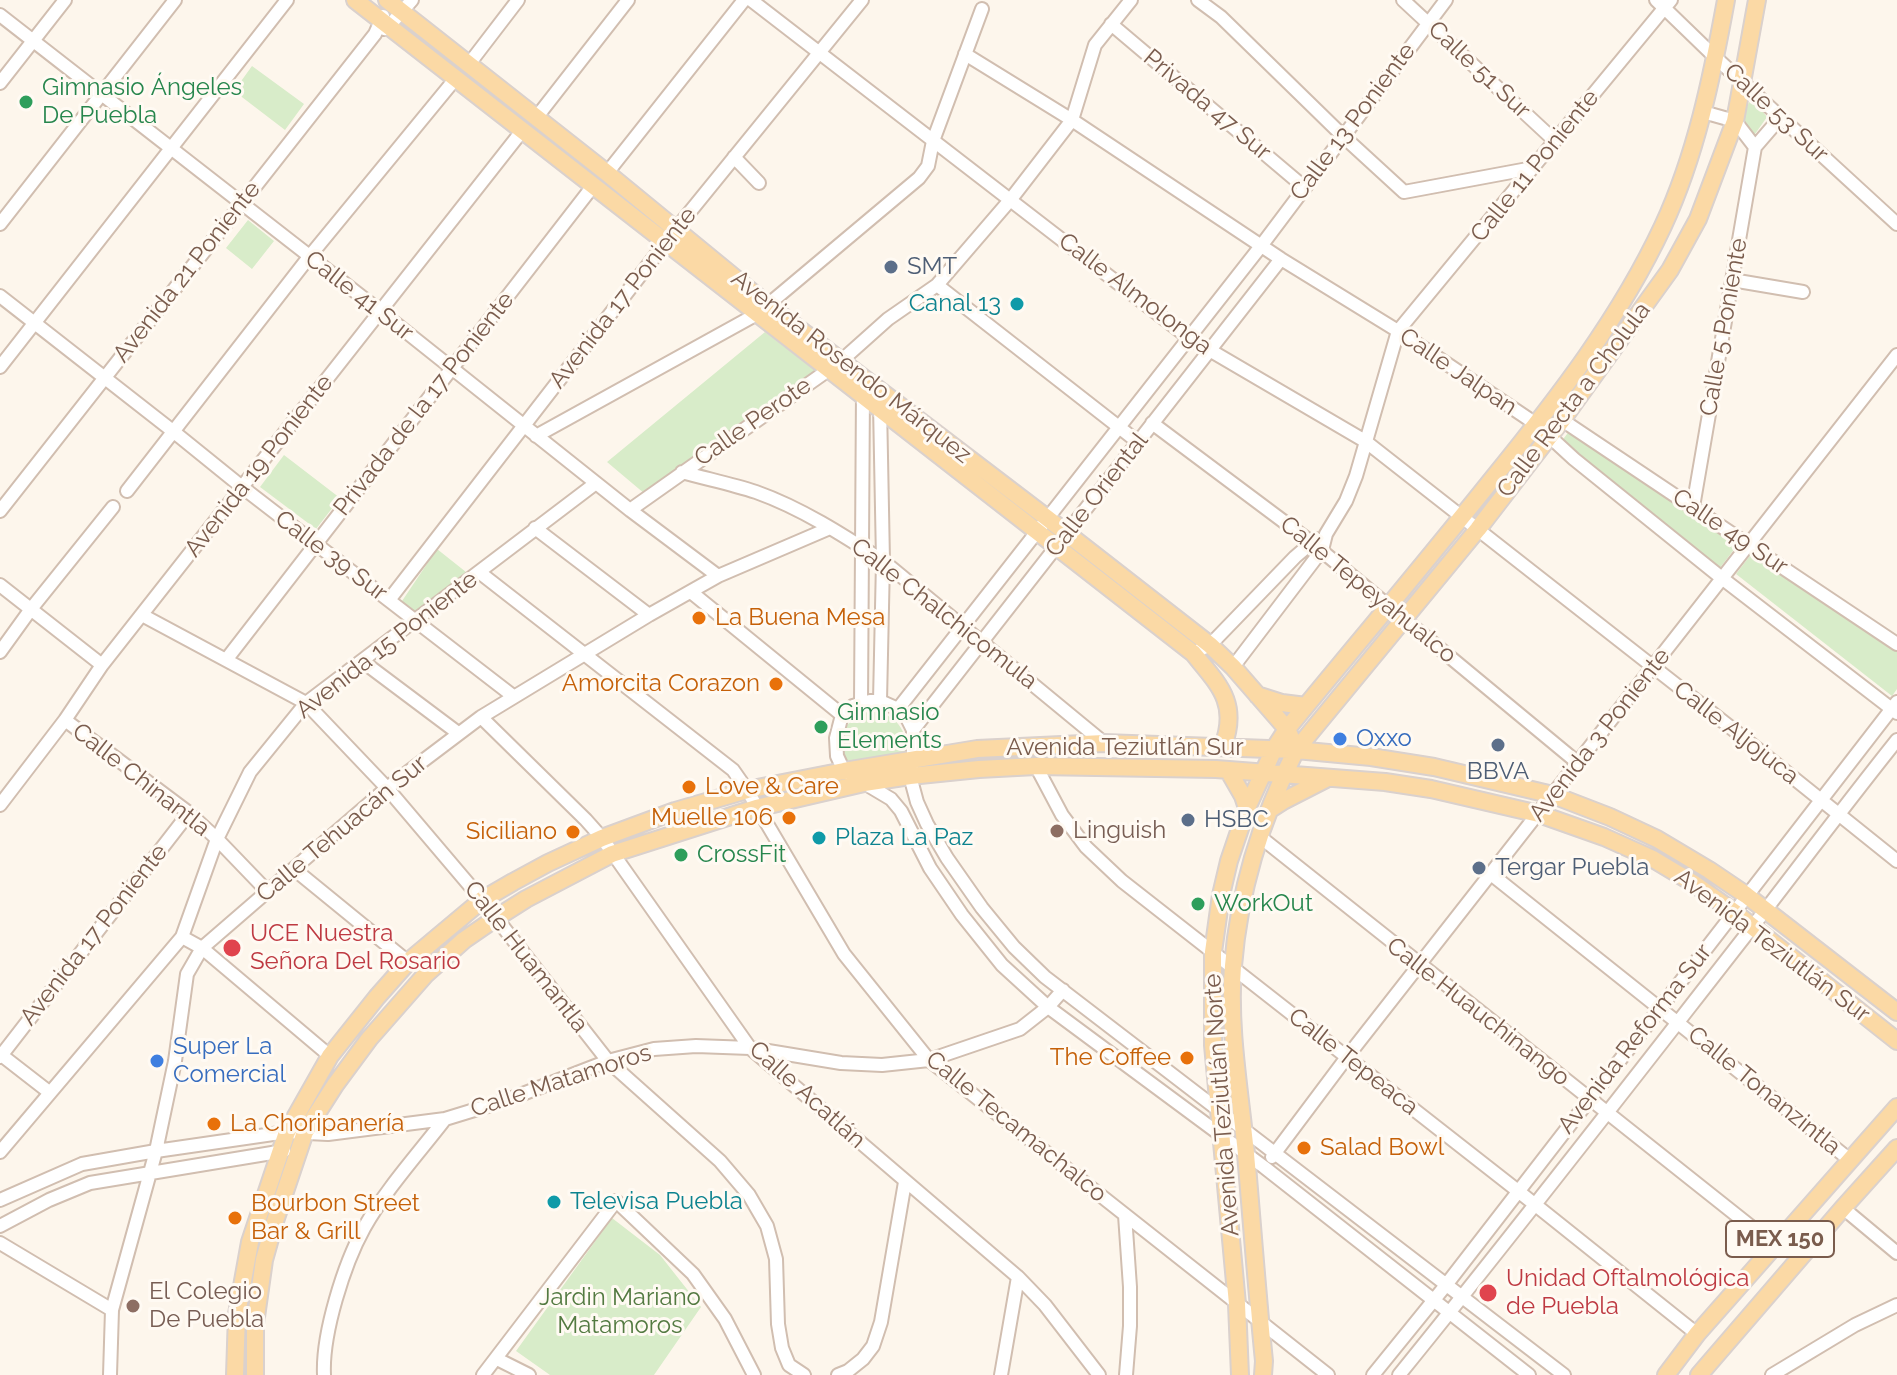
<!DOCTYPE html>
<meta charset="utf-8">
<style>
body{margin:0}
canvas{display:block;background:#fdf6ec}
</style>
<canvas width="1897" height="1375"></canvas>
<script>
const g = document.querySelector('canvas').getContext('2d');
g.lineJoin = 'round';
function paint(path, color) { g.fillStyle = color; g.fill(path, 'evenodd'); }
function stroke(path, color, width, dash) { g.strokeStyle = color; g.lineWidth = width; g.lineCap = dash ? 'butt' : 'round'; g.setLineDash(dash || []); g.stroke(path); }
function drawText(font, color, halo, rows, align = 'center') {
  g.font = font + ' Raleway,sans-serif'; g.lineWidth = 6; g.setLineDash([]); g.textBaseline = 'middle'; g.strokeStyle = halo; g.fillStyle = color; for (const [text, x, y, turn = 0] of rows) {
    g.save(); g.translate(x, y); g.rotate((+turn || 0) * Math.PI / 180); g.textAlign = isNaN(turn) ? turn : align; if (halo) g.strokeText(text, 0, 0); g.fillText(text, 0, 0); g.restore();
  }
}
paint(new Path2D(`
 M252,66l52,38 -19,26 -51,-39z
 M1749,102l9,4 9,11 -12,17 -11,-7 -2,-7z
 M248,220l26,21 -22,28 -26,-21z
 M765,332l51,39 -171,123 -38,-32z
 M1570,430l169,113 -20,26 -158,-127z
 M284,455l56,43 -24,31 -56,-42z
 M437,549l29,23 -54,42 -12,-10z
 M1752,553l145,99v37l-5,7 -156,-122z
 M872,711c24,3 37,20 33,43l-56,12c-15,-26 -6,-49 23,-55z
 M612,1218l48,37 41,52 -47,68h-104l-34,-24z`), '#d8ecc9');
const minor = new Path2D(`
 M751,0l438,338 176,103 365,286 167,134
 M1198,0l23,17 123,120 60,55 129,-24
 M1403,0l152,141
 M1656,0l60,58 181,166
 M0,15l380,296 250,199 88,66
 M1111,24l193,163
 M384,29l5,-3 23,-26
 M965,54l107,66 209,139 117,72 138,93 38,35 149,120 174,134
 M469,64l49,-64
 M0,83l65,-83
 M1703,112l32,9 20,26
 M536,118l92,-118
 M1755,147l25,-29
 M734,157l25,26
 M607,173l137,-173
 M0,224l175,-224
 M1732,280l71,12
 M937,285l201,157
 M0,296l174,136 68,55 271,209
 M0,367l287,-367
 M880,405l3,156 -3,140
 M1562,420l335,224
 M1152,423l159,119 267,221
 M536,436l221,-122 162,-136 9,-12 5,-25 49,-132
 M682,472c25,7 50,12 74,20 45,16 87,43 127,69l221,182
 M127,491l182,-234 147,-179
 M1693,507l62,-360
 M630,510l211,-149 47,-42 49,-34 74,-86 61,-79 23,-75 36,-45
 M0,511l375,-477 8,-18
 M535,528l114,87
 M479,572l254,198 14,20 97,164 85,106 399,315
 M0,585l102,80
 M691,592l151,123
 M389,600l287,-371 186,-229
 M142,615l164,88 81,85 95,112 126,161 112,100 29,34 18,31 9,33 2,65 4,24 7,17 15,10
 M0,652l31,-43 82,-102
 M1193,653l17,-8 85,-88 21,-18
 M226,660l367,-474
 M362,661l96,72
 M1233,667l89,-117 4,-16 20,-33 10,-25 42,-145 273,-331
 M861,703l2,-313
 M898,709l363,-463 185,-246
 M481,717l105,103 16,18 148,210 268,229 27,28 54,70
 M65,720l124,93 28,26 51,53
 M913,730l368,-471
 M1036,766l26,49 24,32 36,34 396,310 179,143
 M0,805l65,-85 37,-55 420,-534
 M1259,836l515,409
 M294,869l114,93
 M1491,874l359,286
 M182,937l20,11 128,108
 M0,1054l49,38
 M0,1057l189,-244
 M0,1152l182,-215 35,-98 33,-67 56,-69 290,-220
 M1272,1157l75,-100 550,-702
 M0,1200l82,-36 74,-13 131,-19 41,2 117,-15 62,-19 101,-39 46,-12 42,-3 54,2 91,15 41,2 47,-5 91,-31 28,-22 15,-17
 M1843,1208l54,45
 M1125,1215l5,72v39l-4,49
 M0,1226l49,-26 41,-17 194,-32
 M0,1243l112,67
 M497,1359l32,16
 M110,1375l2,-65 44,-159 19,-90 12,-87 15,-26 185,-160 94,-71 168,-102 69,-39 112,-48
 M324,1375c-2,-41 20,-111 40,-147 22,-39 54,-74 81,-109
 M483,1375l133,-174 77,73 32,45 29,56
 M838,1375l10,-4 15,-12 10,-13 8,-24 24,-140
 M1001,1375l17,-98
 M1373,1375l73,-90 451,-583
 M1399,1375c125,-154 246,-311 368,-467 43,-56 86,-113 130,-168
 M1529,1375l-265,-208 -216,-160 -46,-42 -40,-50 -32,-47 -29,-57 -10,-12 -47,-28 -7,-15 -1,-18 6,-23 11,-9 17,-5h10l18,8 8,7 7,14v29l-3,17 7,26 10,22 20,34 35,50 32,39 31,30 519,398
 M1772,1375l83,-50 42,-20`);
const major = new Path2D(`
 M355,0l838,653c26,32 46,50 30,93
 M387,0l220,173 162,133 278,212 163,127 23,22 54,62 4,9
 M1257,695l25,8 24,3
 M1228,770l15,26 4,12
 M1269,810l14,-9 43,-22
 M235,1375l2,-61 13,-72 37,-110 43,-76 47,-59 31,-35 74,-62 31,-18 35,-19 54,-25 73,-27 72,-21 97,-19 133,-22 127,-6 192,7 75,7 63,10 119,28 57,22 47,22 52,31 37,25 151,117
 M255,1375v-51l9,-64 11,-39 30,-89 30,-47 34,-46 57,-65 38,-34 32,-22 30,-19 86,-45 144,-46 108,-25 46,-7 69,-7 57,-3 180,3 169,13 46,7 108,25 65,23 49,22 40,24 41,29 163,129
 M1240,1375l-3,-71 -24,-259v-93l8,-57 8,-34 18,-53 27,-59 13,-20c69,-84 139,-167 207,-252 64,-79 126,-159 169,-251 33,-71 49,-149 63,-226
 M1263,1375l1,-14c-7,-69 -12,-138 -18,-207 -6,-62 -18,-126 -13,-188 6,-76 29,-149 63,-216l182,-221 84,-109 108,-150 28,-51 37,-98 22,-121
 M1666,1375l31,-41 200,-227
 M1699,1375l144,-167 54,-60`);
stroke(minor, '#d1beb0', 16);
stroke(major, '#dad1cd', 20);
stroke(minor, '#fff', 12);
stroke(major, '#fbd9a5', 16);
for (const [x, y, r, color] of [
 [26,102,8,"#2e9e5b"],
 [891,267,8,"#5c6f8a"],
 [1017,304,8,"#0f9aa8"],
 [699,618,8,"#e8710a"],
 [776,684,8,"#e8710a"],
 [821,727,8,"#2e9e5b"],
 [1340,739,8,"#3f7fe0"],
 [1498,745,8,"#5c6f8a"],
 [689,787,8,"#e8710a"],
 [789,818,8,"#e8710a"],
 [1188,820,8,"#5c6f8a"],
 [1057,831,8,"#8d6e63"],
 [573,832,8,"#e8710a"],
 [819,838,8,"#0f9aa8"],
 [681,855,8,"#2e9e5b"],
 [1479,868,8,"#5c6f8a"],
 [1198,904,8,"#2e9e5b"],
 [232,948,10,"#e0444e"],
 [1187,1058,8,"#e8710a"],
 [157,1061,8,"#3f7fe0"],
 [214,1124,8,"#e8710a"],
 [1304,1148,8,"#e8710a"],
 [554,1202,8,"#0f9aa8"],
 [235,1218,8,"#e8710a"],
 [1488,1293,10,"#e0444e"],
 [133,1306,8,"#8d6e63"]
]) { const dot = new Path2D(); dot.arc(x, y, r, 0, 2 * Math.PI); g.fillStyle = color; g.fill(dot); stroke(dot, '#fffaf3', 3); }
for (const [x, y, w] of [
 [1780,1239,108]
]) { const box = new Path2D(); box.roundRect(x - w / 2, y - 18, w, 36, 6); g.fillStyle = '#fffaf3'; g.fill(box); stroke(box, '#7a5c4d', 2); }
drawText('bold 22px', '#7a5c4d', null, [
 ["MEX 150",1780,1239]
]);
drawText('24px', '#7a5c4d', '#fffaf3', [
 ["Calle 51 Sur",1479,70,43],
 ["Privada 47 Sur",1207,105,40],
 ["Calle 53 Sur",1776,113,43],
 ["Calle 13 Poniente",1353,122,-53],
 ["Calle 11 Poniente",1535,166,-51],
 ["Avenida 21 Poniente",187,272,-52],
 ["Calle Almolonga",1135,294,37],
 ["Calle 41 Sur",359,296,38],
 ["Avenida 17 Poniente",623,298,-52],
 ["Calle 5 Poniente",1724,327,-80],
 ["Avenida Rosendo Márquez",851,367,38],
 ["Calle Jalpan",1458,372,34],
 ["Calle Recta a Cholula",1574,400,-53],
 ["Privada de la 17 Poniente",424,404,-52],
 ["Calle Perote",753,422,-35],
 ["Avenida 19 Poniente",259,466,-52],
 ["Calle Oriental",1097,495,-52],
 ["Calle 49 Sur",1730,532,34],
 ["Calle 39 Sur",331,556,37],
 ["Calle Tepeyahualco",1368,590,39],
 ["Calle Chalchicomula",944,614,38],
 ["Avenida 15 Poniente",387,645,-38],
 ["Calle Aljojuca",1736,733,38],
 ["Avenida 3 Poniente",1600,735,-52],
 ["Avenida Teziutlán Sur",1125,748],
 ["Calle Chinantla",141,780,38],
 ["Calle Tehuacán Sur",342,829,-40],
 ["Avenida 17 Poniente",94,935,-52],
 ["Avenida Teziutlán Sur",1772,946,37],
 ["Calle Huamantla",526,957,52],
 ["Calle Huauchinango",1478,1012,38],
 ["Avenida Reforma Sur",1635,1039,-52],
 ["Calle Tepeaca",1353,1062,38],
 ["Calle Matamoros",561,1081,-18],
 ["Calle Tonanzintla",1764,1091,39],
 ["Calle Acatlán",807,1095,42],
 ["Avenida Teziutlán Norte",1222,1105,-94],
 ["Calle Tecamachalco",1016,1127,39]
]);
drawText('24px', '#27864d', '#fffaf3', [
 ["Gimnasio Ángeles",42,88],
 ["De Puebla",42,116],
 ["Gimnasio",837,713],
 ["Elements",837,741],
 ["CrossFit",697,855],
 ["WorkOut",1214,904]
], 'left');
drawText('24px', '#4e5e75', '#fffaf3', [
 ["SMT",907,267],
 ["BBVA",1498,772,"center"],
 ["HSBC",1204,820],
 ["Tergar Puebla",1495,868]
], 'left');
drawText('24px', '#0d838f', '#fffaf3', [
 ["Canal 13",1001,304,"right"],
 ["Plaza La Paz",835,838],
 ["Televisa Puebla",570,1202]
], 'left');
drawText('24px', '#c56008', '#fffaf3', [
 ["La Buena Mesa",715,618],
 ["Amorcita Corazon",760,684,"right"],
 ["Love & Care",705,787],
 ["Muelle 106",773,818,"right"],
 ["Siciliano",557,832,"right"],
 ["The Coffee",1171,1058,"right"],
 ["La Choripanería",230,1124],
 ["Salad Bowl",1320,1148],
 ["Bourbon Street",251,1204],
 ["Bar & Grill",251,1232]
], 'left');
drawText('24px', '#366cbe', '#fffaf3', [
 ["Oxxo",1356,739],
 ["Super La",173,1047],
 ["Comercial",173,1075]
], 'left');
drawText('24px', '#785e54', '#fffaf3', [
 ["Linguish",1073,831],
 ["El Colegio",149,1292],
 ["De Puebla",149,1320]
], 'left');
drawText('24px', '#be3a42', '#fffaf3', [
 ["UCE Nuestra",250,934],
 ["Señora Del Rosario",250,962],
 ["Unidad Oftalmológica",1506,1279],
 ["de Puebla",1506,1307]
], 'left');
drawText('24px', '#537a41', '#fffaf3', [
 ["Jardin Mariano",620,1298],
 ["Matamoros",620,1326]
]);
</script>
